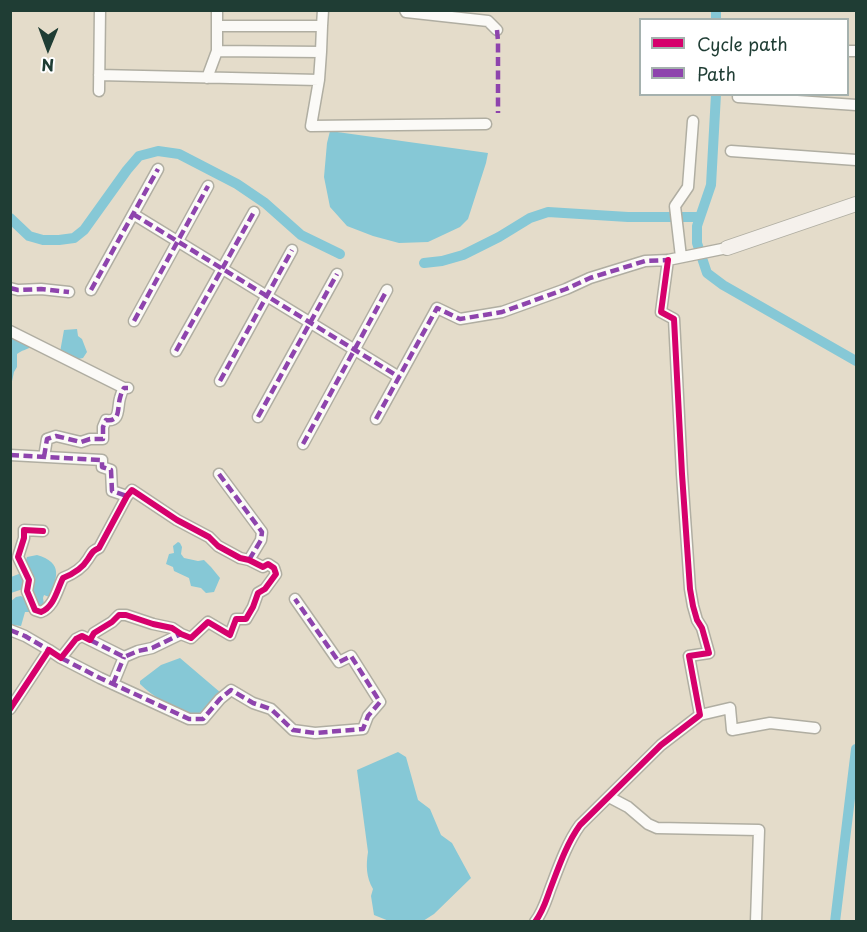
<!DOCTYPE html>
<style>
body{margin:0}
#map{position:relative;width:867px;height:932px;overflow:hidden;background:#e4dcca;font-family:"Playpen Sans",sans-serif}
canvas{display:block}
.frame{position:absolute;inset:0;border:12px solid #1f3d34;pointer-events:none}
.legend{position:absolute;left:639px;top:18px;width:210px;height:78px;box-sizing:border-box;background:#fff;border:2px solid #a5b1ae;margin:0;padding:8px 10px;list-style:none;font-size:18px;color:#1f3d34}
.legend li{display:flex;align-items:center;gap:12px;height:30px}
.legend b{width:30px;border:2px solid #a5b1ae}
.north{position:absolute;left:18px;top:18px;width:60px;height:60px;-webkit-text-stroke:4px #fff;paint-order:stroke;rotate:181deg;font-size:16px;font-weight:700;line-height:24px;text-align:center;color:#1f3d34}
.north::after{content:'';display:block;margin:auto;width:21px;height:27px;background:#1f3d34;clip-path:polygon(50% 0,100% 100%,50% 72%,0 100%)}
</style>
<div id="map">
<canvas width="867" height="932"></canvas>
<div class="frame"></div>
<ul class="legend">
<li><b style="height:8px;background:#d6006c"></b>Cycle path</li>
<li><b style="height:8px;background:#8e44ad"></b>Path</li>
</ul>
<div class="north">N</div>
</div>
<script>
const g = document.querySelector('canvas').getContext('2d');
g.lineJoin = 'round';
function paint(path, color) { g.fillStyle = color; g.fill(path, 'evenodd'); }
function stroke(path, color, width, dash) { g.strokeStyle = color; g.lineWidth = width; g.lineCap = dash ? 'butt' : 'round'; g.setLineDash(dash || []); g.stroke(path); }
paint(new Path2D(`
 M330,131l158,22 -2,10 -18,56 -8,8 -32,15 -29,1 -26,-7 -26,-10 -17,-19 -6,-30 3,-34z
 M77,329l1,7 4,3 5,13 -4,6 -5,1 -1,2 -17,-9 4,-22z
 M11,335l20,12c-5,3 -9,3 -14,7v13l-3,5 -3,14z
 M178,542l2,1 2,4 -1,7 3,4 14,3 6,-1 7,7 9,11 -6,14 -8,1 -5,-5 -10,-2 -2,-8 -15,-7 -1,-4 -7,-3 3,-10 5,-1 -1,-7z
 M37,555c27,8 20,23 12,42l-5,-2 -1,3 1,6 -6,4 -9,-12 4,-15 2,-2c-1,-5 -8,-9 -11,-14l3,-8z
 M24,572l1,9 -2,8 -12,4v-16z
 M21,596l10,7 -1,9h-5l-4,14 -8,-1 -2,-3 -1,-20 6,-5z
 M180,658l41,35 -17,19c-5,1 -10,2 -15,1 -16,-5 -37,-17 -49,-29v-3l21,-16z
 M398,752l8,5 12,43 12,9 11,26 11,8 19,35 -37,36 -11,7h-34l-15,-6 -3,-19 2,-7c-7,-12 -7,-24 -5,-37l-11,-82z`), '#86c8d6');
stroke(new Path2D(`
 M716,10v10
 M716,94l-5,91 -14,41v17l10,30 16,12 133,76
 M10,218l19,18 14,4h16l15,-2 10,-8 43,-60 12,-14 19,-5 21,3 58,30 28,19 36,32 39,19
 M424,263l18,-2 21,-6 36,-18 31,-19 18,-6 80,5h72
 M835,922l21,-173`), '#86c8d6', 10);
const street = new Path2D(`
 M405,10l1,2 82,9 9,9
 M217,26h105l-1,26
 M322,26l1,-16
 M217,51l104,1 -2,28
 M848,51h8
 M99,75l220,5 -8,46 175,-2
 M207,78l10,-27v-41
 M99,91l1,-81
 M738,97l118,8
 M731,151l125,9
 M133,214l266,163
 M681,257l-6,-51 13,-19 5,-66
 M10,288l8,2 23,-1 28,3
 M91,290l67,-121
 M134,321l74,-135
 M10,331l114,57h4
 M176,351l78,-139
 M220,381l72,-131
 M258,417l79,-143
 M376,419l61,-111 23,11 42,-7 64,-23 24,-11 55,-17 23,-1 59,-12
 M303,444l84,-154
 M10,455l92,5v7l9,3 1,21 15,5
 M44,457l3,-18 9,-3 25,6 9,-3h13v-12l3,-7c15,2 11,-12 14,-22 1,-4 2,-7 4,-10
 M219,474l43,58 -1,8 -12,20
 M10,630l15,6 24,14
 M90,640l34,17 14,-6 14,-3 29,-14
 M61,658l39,20 89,41h14l17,-20 11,-9 22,13 18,6 22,21 22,3 48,-4 5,-13 12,-14 -29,-46 -12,6 -44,-63
 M113,684l11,-27
 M10,709l39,-59 12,8 15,-19 6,-3 8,4 4,-7 18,-11 7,-7h7l27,9 19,4 9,6 10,4 17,-16 22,13 6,-16h10l7,-12 5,-14 7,-4 11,-15 -2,-6 -6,-4 -5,3 -14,-7 -9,-2 -22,-12 -9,-9 -32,-17 -45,-30 -5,6 -28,52c-7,3 -7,5 -11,11 -6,10 -15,15 -25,19 -6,12 -9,29 -22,34l-6,-2 -8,-19 2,-11 -11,-23 6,-19v-8l19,1
 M700,715l30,-7 2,22 38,-7 45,5
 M609,797l19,10 20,17 9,4 102,2 -3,92
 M535,922c9,-12 11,-22 16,-35 8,-21 16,-44 29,-62l81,-80 39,-30 -11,-59 20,-3 -7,-25 -5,-8 -4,-14 -3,-17 -8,-115 -8,-155 -13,-7 7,-52`);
const secondary = new Path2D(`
 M727,248l129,-44`);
stroke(street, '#b0aea2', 13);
stroke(secondary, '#b0aea2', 16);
stroke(street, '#fbfaf7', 10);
stroke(secondary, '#f5f1ec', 14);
stroke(new Path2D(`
 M497,30l1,11v72
 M133,214l266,163
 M10,288l8,2 23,-1 28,3
 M91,290l67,-121
 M134,321l74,-135
 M176,351l78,-139
 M220,381l72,-131
 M258,417l79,-143
 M376,419l61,-111 23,11 42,-7 64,-23 24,-11 55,-17 23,-1
 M303,444l84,-154
 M10,455l92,5v7l9,3 1,21 15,5
 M44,457l3,-18 9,-3 25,6 9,-3h13v-12l3,-7c15,2 11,-12 14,-22 1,-4 2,-7 4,-10h4
 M219,474l43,58 -1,8 -12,20
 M10,630l15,6 24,14
 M90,640l34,17 14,-6 14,-3 29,-14
 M61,658l39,20 89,41h14l17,-20 11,-9 22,13 18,6 22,21 22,3 48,-4 5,-13 12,-14 -29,-46 -12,6 -44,-63
 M113,684l11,-27`), '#8e44ad', 4.5, [9, 4.5]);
stroke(new Path2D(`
 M10,709l39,-59 12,8 15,-19 6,-3 8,4 4,-7 18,-11 7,-7h7l27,9 19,4 9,6 10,4 17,-16 22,13 6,-16h10l7,-12 5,-14 7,-4 11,-15 -2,-6 -6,-4 -5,3 -14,-7 -9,-2 -22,-12 -9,-9 -32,-17 -45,-30 -5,6 -28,52c-7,3 -7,5 -11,11 -6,10 -15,15 -25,19 -6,12 -9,29 -22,34l-6,-2 -8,-19 2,-11 -11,-23 6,-19v-8l19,1
 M535,922c9,-12 11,-22 16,-35 8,-21 16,-44 29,-62l81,-80 39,-30 -11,-59 20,-3 -7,-25 -5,-8 -4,-14 -3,-17 -8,-115 -8,-155 -13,-7 7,-52`), '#d6006c', 6);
</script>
